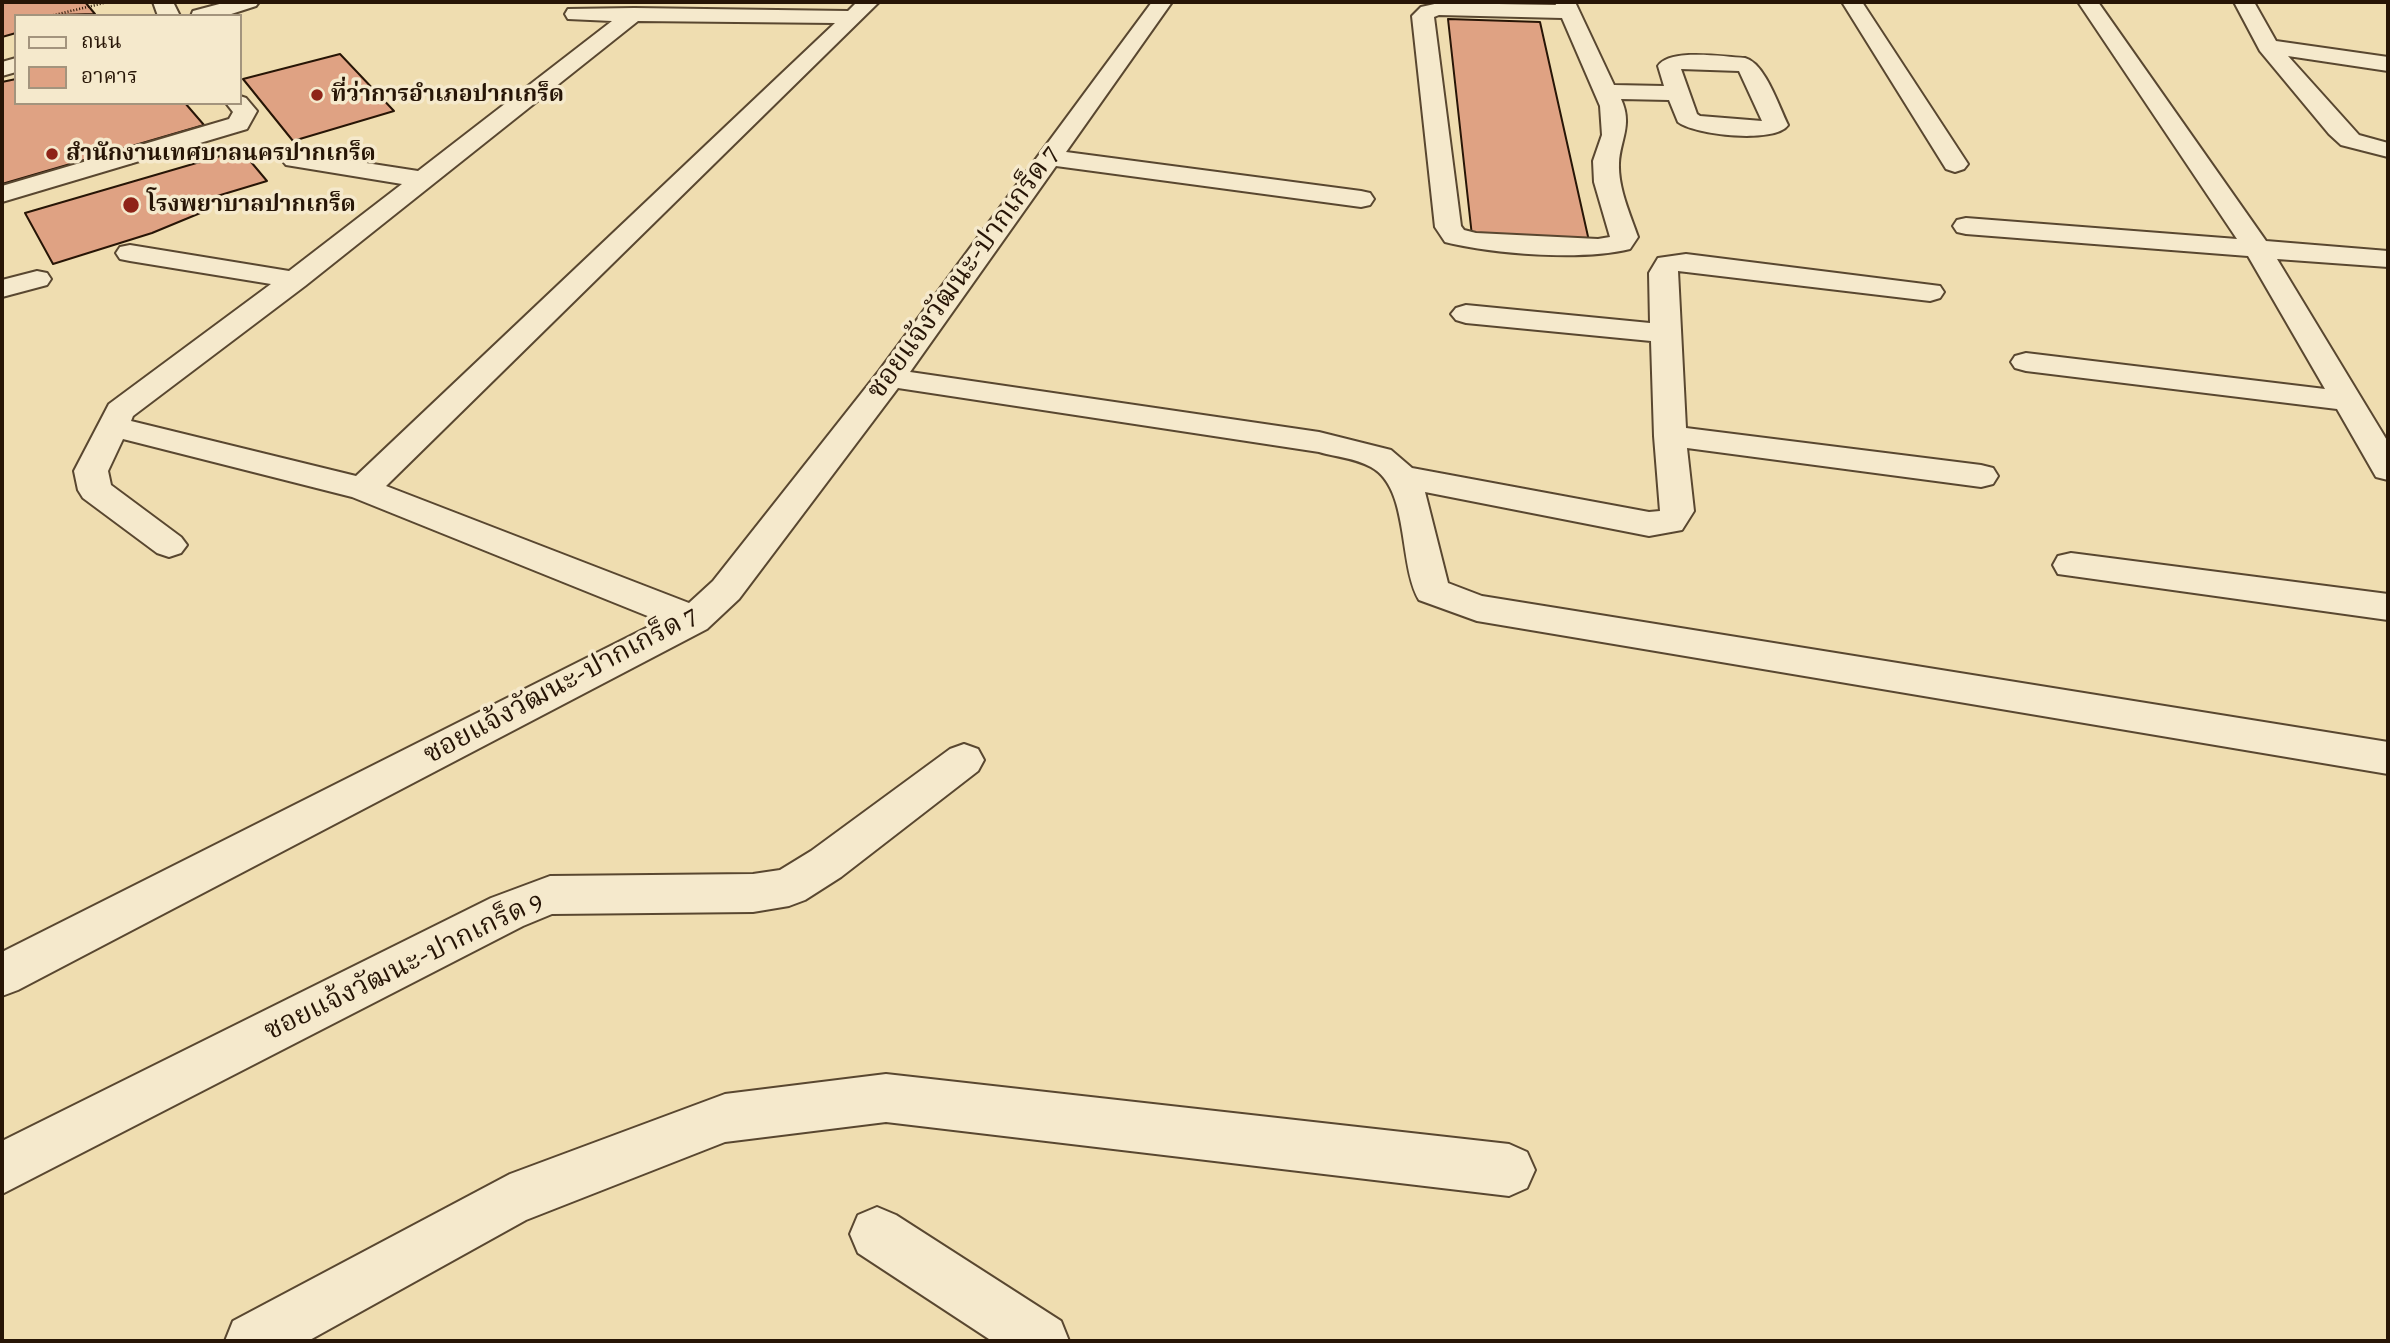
<!DOCTYPE html>
<meta charset="utf-8">
<style>
body{margin:0}
#map{position:relative;width:2390px;height:1343px;overflow:hidden;background:#efddb0;font-family:Alegreya,"Noto Serif Thai",serif}
canvas{display:block}
.frame{position:absolute;inset:0;border:4px solid #271506;pointer-events:none}
.legend{position:absolute;left:14px;top:14px;width:228px;height:91px;box-sizing:border-box;background:#f5e9cc;border:2px solid #a3947d;margin:0;padding:9px 12px;list-style:none;font-size:21px;color:#271506}
.legend li{display:flex;align-items:center;gap:14px;height:35px}
.legend b{width:35px;border:2px solid #a3947d}
</style>
<div id="map">
<canvas width="2390" height="1343"></canvas>
<div class="frame"></div>
<ul class="legend">
<li><b style="height:9px;background:#f5e9cc"></b>ถนน</li>
<li><b style="height:19px;background:#dfa283"></b>อาคาร</li>
</ul>
</div>
<script>
const g = document.querySelector('canvas').getContext('2d');
g.lineJoin = 'round';
function paint(path, color) { g.fillStyle = color; g.fill(path, 'evenodd'); }
function stroke(path, color, width, dash) { g.strokeStyle = color; g.lineWidth = width; g.lineCap = dash ? 'butt' : 'round'; g.setLineDash(dash || []); g.stroke(path); }
function drawText(font, color, halo, rows, align = 'center') {
  g.font = font + ' Alegreya,"Noto Serif Thai",serif'; g.lineWidth = 7; g.setLineDash([]); g.textBaseline = 'middle'; g.strokeStyle = halo; g.fillStyle = color; for (const [text, x, y, turn = 0] of rows) {
    g.save(); g.translate(x, y); g.rotate((+turn || 0) * Math.PI / 180); g.textAlign = isNaN(turn) ? turn : align; if (halo) g.strokeText(text, 0, 0); g.fillText(text, 0, 0); g.restore();
  }
}
const building = new Path2D(`
 M2,2h83l10,12 -79,2v17l-14,4z
 M1448,19l92,3 49,219 -117,-5z
 M340,54l54,57 -101,30 -50,-62z
 M16,79v24h169l19,22 -202,59v-102z
 M241,150l26,31 -63,19 6,9 -58,24 -99,31 -28,-51z`);
paint(building, '#dfa283');
stroke(building, '#271506', 2);
const minor = new Path2D(`
 M153,2h20l7,14h-22z
 M227,2h32l-3,4 -31,10h-34l2,-5z
 M857,2h22l-493,484 303,117 24,-22 166,-210 273,-369h20l-106,150 295,39 9,2 4,6 -4,6 -9,2 -305,-41 -146,206 409,60 72,18 21,18 237,44 11,-1 -6,-75 -3,-95 -185,-18 -10,-3 -5,-6 5,-6 10,-3 184,18 -1,-50 9,-15 28,-4 254,32 4,6 -4,6 -10,3 -252,-30 8,157 295,37 12,3 5,8 -5,8 -12,3 -294,-39 7,63 -12,19 -33,6 -224,-44 23,91 34,13 906,146v32l-911,-153 -58,-21c-21,-36 -9,-112 -48,-133 -16,-9 -35,-10 -52,-15l-421,-64 -159,211 -32,30 -689,361 -16,6v-44l658,-331 -308,-124 -229,-58 -15,32 3,14 70,52 6,8 -6,8 -12,4 -12,-4 -74,-55 -5,-8 -4,-19 35,-67 162,-120 -141,-23 -10,-2 -4,-6 4,-6 10,-2 159,26 113,-87 -116,-19 -4,-5 4,-5 9,-3 123,19 194,-150 -44,-2 -3,-5 3,-5 66,-1 214,3zM638,21l197,2 -479,453 -225,-55 2,-5 172,-130z
 M1555,2h20l39,83 50,1 -6,-20c12,-18 66,-9 87,-8 20,5 34,49 43,67 -13,19 -94,10 -110,-3l-9,-22 -48,-1c12,26 -1,41 -2,64 -1,25 11,51 19,74l-8,12c-48,12 -137,5 -185,-7l-10,-15 -23,-211 9,-9 18,-4 117,2zM1439,15l123,3 38,88 2,29 -9,26 1,21 16,55 -12,2 -122,-6 -12,-3 -3,-4 -27,-209zM1681,69l58,2 23,50 -62,-5 -3,-2z
 M1842,2h20l106,162 -4,5 -9,3 -9,-3z
 M2078,2h20l168,239 122,10v16l-111,-8 111,183v38l-12,-3 -39,-68 -311,-38 -11,-3 -4,-6 4,-6 11,-3 299,36 -77,-133 -282,-22 -9,-2 -4,-6 4,-6 9,-2 271,21z
 M2234,2h20l22,39 112,16v14l-100,-15 71,79 29,8v14l-47,-12 -12,-11 -69,-83z
 M16,58v14l-14,4v-14z
 M240,96l6,2 11,13 -10,18 -245,73v-16l227,-67 4,-7 -7,-9h14z
 M37,271l10,2 4,6 -4,6 -45,12v-17z
 M2071,553l317,41v26l-330,-46 -5,-9 5,-9z
 M964,744l14,5 6,11 -6,11 -137,106 -36,23 -16,6 -36,6 -201,2 -29,12 -521,268v-53l489,-243 59,-22 203,-2 27,-4 31,-19 139,-102z
 M886,1074l623,70 18,8 8,18 -8,18 -18,8 -623,-74 -161,20 -199,78 -218,121h-83l8,-20 277,-147 215,-80z
 M877,1207l19,8 165,106 8,20h-77l-134,-88 -8,-19 8,-19z`);
stroke(minor, '#594730', 4);
stroke(new Path2D(`
 M50,16l58,-14`), '#271506', 2.5, [1, 2]);
paint(minor, '#f5e9cc');
for (const [x, y, r, color] of [
 [317,95,7,"#8f2418"],
 [52,154,7,"#8f2418"],
 [131,205,9,"#8f2418"]
]) { const dot = new Path2D(); dot.arc(x, y, r, 0, 2 * Math.PI); g.fillStyle = color; g.fill(dot); stroke(dot, '#f5e9cc', 2.5); }
drawText('bold 23px', '#271506', '#f5e9cc', [
 ["ที่ว่าการอำเภอปากเกร็ด",331,95],
 ["สำนักงานเทศบาลนครปากเกร็ด",66,154],
 ["โรงพยาบาลปากเกร็ด",147,205]
], 'left');
drawText('28px', '#271506', '#f5e9cc', [
 ["ซอยแจ้งวัฒนะ-ปากเกร็ด 7",964,273,-54],
 ["ซอยแจ้งวัฒนะ-ปากเกร็ด 7",561,686,-28],
 ["ซอยแจ้งวัฒนะ-ปากเกร็ด 9",404,967,-26]
]);
</script>
